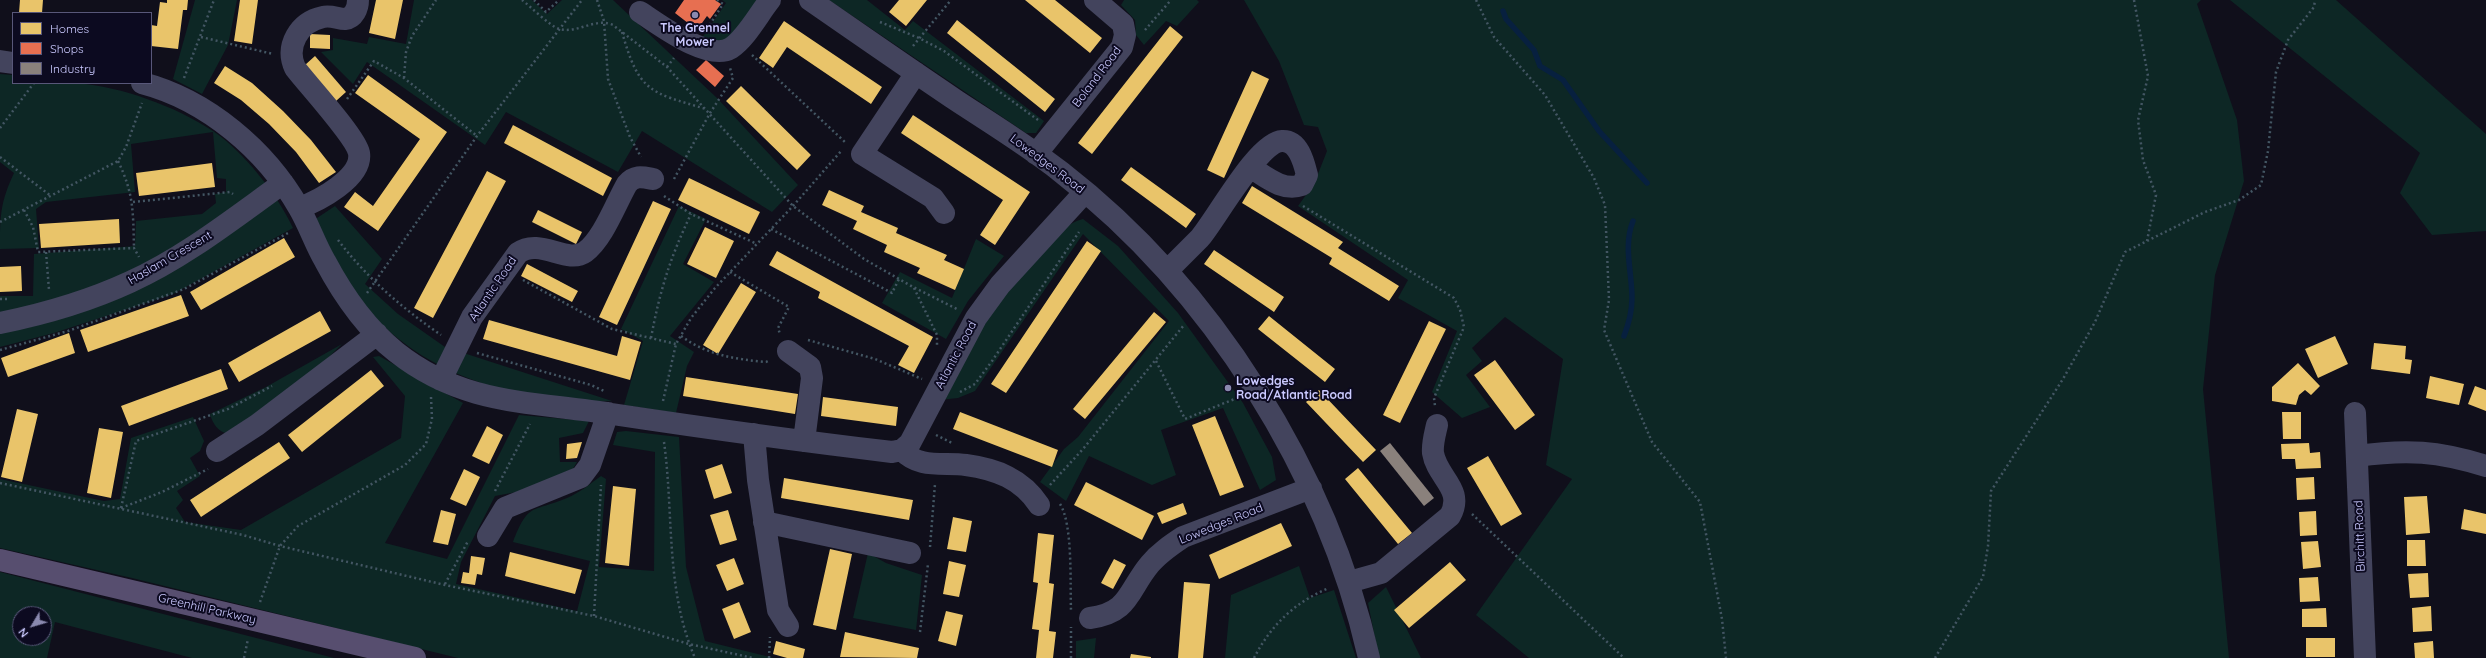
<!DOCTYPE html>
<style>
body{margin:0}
#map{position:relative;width:2486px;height:658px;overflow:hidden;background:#100f1b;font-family:Quicksand,sans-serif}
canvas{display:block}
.legend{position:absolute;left:12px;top:12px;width:140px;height:72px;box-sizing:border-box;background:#0c0a20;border:1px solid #585779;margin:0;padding:5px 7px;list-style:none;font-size:12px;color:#cbcaff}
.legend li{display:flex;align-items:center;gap:8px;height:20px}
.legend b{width:20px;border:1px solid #585779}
.north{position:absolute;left:12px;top:606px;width:40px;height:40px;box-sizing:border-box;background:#0c0a20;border:1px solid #585779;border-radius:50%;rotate:232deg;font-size:11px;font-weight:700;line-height:16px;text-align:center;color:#cbcaff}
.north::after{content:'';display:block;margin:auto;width:14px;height:18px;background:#8a89af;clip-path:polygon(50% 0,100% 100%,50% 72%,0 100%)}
</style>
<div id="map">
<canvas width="2486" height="658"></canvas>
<ul class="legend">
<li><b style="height:11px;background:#e9c46a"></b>Homes</li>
<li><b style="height:11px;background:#e76f51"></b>Shops</li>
<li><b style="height:11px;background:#8a817c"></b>Industry</li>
</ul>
<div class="north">N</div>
</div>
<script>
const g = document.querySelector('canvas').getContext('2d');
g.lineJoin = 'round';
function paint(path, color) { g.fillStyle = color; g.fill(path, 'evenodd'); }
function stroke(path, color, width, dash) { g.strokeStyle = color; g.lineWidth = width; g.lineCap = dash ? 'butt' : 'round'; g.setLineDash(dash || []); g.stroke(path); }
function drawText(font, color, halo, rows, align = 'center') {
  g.font = font + ' Quicksand,sans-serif'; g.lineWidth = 4; g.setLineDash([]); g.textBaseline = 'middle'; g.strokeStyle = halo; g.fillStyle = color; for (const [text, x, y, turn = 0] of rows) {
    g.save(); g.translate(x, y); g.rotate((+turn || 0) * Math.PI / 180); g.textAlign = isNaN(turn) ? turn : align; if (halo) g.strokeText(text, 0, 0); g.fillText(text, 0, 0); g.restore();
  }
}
paint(new Path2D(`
 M195,0h42l-9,45 -26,49 -29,-15z
 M414,0h118l15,14 15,-14h51l104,98 81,87 -26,27 -130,-81 -24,41 -112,-60 -21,33 -118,-83 -14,22 -32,-32 12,-2v-12l34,6 2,-7 37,7z
 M722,0h37l-22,31 -17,14 -18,-7 24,-35z
 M829,0h38l38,30 8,-9 131,100 -8,12h-10z
 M1124,0h73l2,2 -22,24 -11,-5 -22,24 -8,-10 -1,-15 -14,-15z
 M1244,0h957l-4,4 40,116 7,61 -29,94 -12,114 26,269h-700l-53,-43 96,-136 -26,-14 17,-106 -58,-42 -33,31 10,13 -16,14 24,32 -28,11 -30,-26 25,-61 -59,-33 10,-18 -110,-74 16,-22 13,-33 -9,-24 -14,-2 -25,-64z
 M2230,0h106l150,134v97l-54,4 -32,-42 20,-40z
 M0,74l13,1v8c21,0 43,-2 64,0 45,4 98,23 136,48 30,20 65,64 80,97l-120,66 -119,39 -54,14v-51h33l1,-42 101,-8 1,-25 66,-7 14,-11 -1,-9 11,-2v-13l-9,-1 -4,-46 -82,12 4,48 -89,10 -10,7 3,39 -39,1c0,-33 0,-46 14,-76l-14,-11z
 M335,206l47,53 -17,25 33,30 47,33 167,54c-99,3 -201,-28 -260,-111 -15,-22 -25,-47 -38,-70z
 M679,206l27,13 -23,45 31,18 -44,54 24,16 -7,14 -11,47 -52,-8 19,-64 -22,-12z
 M1083,219l35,27 60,67 65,90 29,54 4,23 -16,10 -37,-82 -62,22 15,45 -24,10 -63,-29 -23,45 -26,-19 24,-33 14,-12 91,-116 -86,-87 -108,157 -17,7 -19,2c32,-55 63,-110 108,-154 11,-12 20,-23 36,-27z
 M976,239l28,17 -36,45 -22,38 -64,-36 18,-31 52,26z
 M342,344l-33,33 -81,57c-10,-3 -15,-9 -18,-20l56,-27z
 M379,356l84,47 -78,140 62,16 72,-144 70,6 -6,12 -24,5 1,24h17l-6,10 -49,19 -27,5 -34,66 -5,22 121,27 13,-50 -77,-19c16,-41 19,-29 54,-44 12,-5 23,-14 34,-22l5,3 -7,88 55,4 1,-119 -42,-7 4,-13 9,-1 53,6 7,130 19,74 69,17h-316l-326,-80 -132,-30v-69l104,22 16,-2 11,-61 62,-21 11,24 -4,10 -10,7 10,18 -23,15 6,9 -7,8 9,14 56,8 160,-92 4,-42 -32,-39z
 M868,553l18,10 36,12 -6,55 -63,-12z
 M1299,566l11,32 24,-8 22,68h-131l6,-63z
 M0,572l334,86h-142l-137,-36 -8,36h-47zM20,614h24v24h-24z
 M1386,587l35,71h-42l-11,-55z
 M1096,638l-2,20h-18v-17z`), '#0d2725');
paint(new Path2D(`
 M20,0h23l-1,13h-23z
 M167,0h21l-1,10h-4l-5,39 -27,-3v-21l6,1 3,-24 7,1z
 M240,0h18l-6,44 -18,-3z
 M376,0h27l-8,39 -26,-6z
 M899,0h28l-21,26 -17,-14z
 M1025,0h30l47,38 -12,15z
 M957,20l98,79 -10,13 -98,-79z
 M784,21l98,66 -11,17 -84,-57 -14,21 -14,-10z
 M1170,26l13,11 -91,117 -14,-11z
 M310,34l20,1v14l-20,-1z
 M315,56l31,36 -10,9 -31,-36z
 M225,66l27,17 31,28 28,29 25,32 -17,11 -23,-31 -27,-28 -28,-24 -27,-17z
 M1252,71l17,8 -45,99 -17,-8z
 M368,75l79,57 -69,99 -34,-24 11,-15 18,14 47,-67 -65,-46z
 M741,86l70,69 -14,15 -71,-69z
 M913,115l117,77 -35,53 -15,-10 23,-35 -102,-67z
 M513,125l99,53 -9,18 -99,-53z
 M212,163l3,24 -76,9 -3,-23z
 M1131,167l65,47 -10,14 -65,-48z
 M487,171l19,10 -73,137 -19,-10z
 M689,178l71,34 -11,22 -71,-34z
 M1252,186l91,56 -5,6 61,38 -10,15 -60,-37 3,-6 -90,-55z
 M829,190l35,16 -3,6 37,16 -2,5 51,22 -3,5 20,9 -9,21 -38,-17 3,-5 -36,-16 3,-7 -34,-16 4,-8 -35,-16z
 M653,201l18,8 -54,116 -18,-8z
 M538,210l44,22 -6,12 -44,-22z
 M119,219l1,24 -79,5 -2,-24z
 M705,227l29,14 -18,37 -29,-14z
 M284,238l11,19 -94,53 -11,-18z
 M1087,241l14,10 -95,142 -15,-9z
 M1214,250l70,47 -10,15 -70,-48z
 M777,251l156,86 -19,36 -16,-8 11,-19 -91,-48 2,-6 -51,-27z
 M527,264l51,27 -6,11 -51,-26z
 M21,266l1,25 -22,1v-25z
 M741,283l15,9 -38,62 -15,-9z
 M181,295l8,21 -101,36 -8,-22z
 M320,311l11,20 -92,51 -11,-19z
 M1154,312l12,10 -81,97 -12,-10z
 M1269,316l66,53 -10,13 -67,-53z
 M489,320l128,36 5,-20 19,6 -11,38 -147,-41z
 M1429,321l17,8 -46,94 -17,-8z
 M69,333l6,20 -67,24 -7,-19z
 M2335,336l13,28 -30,14 -13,-29z
 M2374,343l32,3 -1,13 7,1 -2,14 -39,-5z
 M1495,360l40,55 -20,15 -41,-55z
 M2298,363l22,23 -9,9 -6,-5 -6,5 -3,10 -24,-4v-14z
 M221,369l7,20 -99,37 -8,-20z
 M371,370l13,16 -82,66 -14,-17z
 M2430,376l34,8 -5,21 -33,-7z
 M686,377l112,17 -3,20 -112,-18z
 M2475,386l11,4v21l-18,-7z
 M1319,390l57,60 -13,12 -57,-60z
 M823,397l75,10 -2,19 -75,-10z
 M17,409l21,5 -16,68 -21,-5z
 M960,412l98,38 -6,17 -99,-38z
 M2282,412h19v27h-18z
 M1215,416l29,71 -24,9 -28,-71z
 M487,426l16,9 -14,29 -17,-8z
 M99,428l24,4 -12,66 -24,-5z
 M279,442l11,16 -89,59 -11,-17z
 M582,442l-5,16 -11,1 1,-15z
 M2309,443l1,10 10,-1 1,16 -25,1 -1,-10h-13l-1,-15z
 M1488,456l34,58 -21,12 -34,-58z
 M722,464l10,29 -18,6 -9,-29z
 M1358,468l54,65 -14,11 -53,-65z
 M464,469l16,8 -14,29 -16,-7z
 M2314,477l1,22 -18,1 -1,-22z
 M784,478l129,22 -4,20 -128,-22z
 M1086,482l68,34 -12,24 -68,-35z
 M613,486l23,3 -7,77 -24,-3z
 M2427,496l3,37 -24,2 -2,-38z
 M1183,503l4,11 -25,10 -5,-11z
 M2464,509l22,5v20l-25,-5z
 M441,510l15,4 -8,31 -15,-3z
 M728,510l9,30 -17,5 -10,-30z
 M2316,511l1,24 -17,1 -1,-24z
 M953,517l19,4 -6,31 -19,-3z
 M1281,523l11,23 -73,33 -10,-24z
 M1038,533l16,2 -5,48 5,1 -5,47 7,1 -3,26h-17l3,-28 -7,-1 6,-46 -5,-1z
 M2407,540h18l1,26h-19z
 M2318,541l3,26 -18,2 -2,-27z
 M830,549l22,5 -16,76 -23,-5z
 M510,552l72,18 -7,24 -70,-18z
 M471,556l14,2 -3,17 -5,-1 -2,11 -14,-2 2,-11 6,1z
 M734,558l10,26 -17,7 -11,-26z
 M1114,559l12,6 -13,24 -12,-6z
 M949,561l17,4 -7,32 -16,-3z
 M1450,562l16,18 -57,48 -15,-18z
 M2428,573l1,24 -19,1 -2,-24z
 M2318,577l2,24 -20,1 -1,-24z
 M1184,582l26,2 -7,74h-25z
 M739,602l12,30 -17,7 -12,-30z
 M2431,606l1,25 -19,1 -1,-24z
 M2326,608l1,19h-25v-18z
 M946,611l17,4 -7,31 -18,-5z
 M845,632l74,16 -2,10 -77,-1z
 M2306,638h29v19h-29z
 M776,641l29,8 -2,9h-16l-14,-4z
 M2433,641l1,17h-19l-1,-15z
 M1131,654l20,3v1h-21z`), '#e9c46a');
paint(new Path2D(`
 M684,0h31l6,4 -11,15 -3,-3 -10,14 -22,-17z
 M706,60l18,16 -9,11 -19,-17z`), '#e76f51');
paint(new Path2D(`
 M1390,443l44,55 -10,8 -44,-55z`), '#8a817c');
stroke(new Path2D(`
 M1503,11l3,8 28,31 6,16 23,14 36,51 48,52
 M1624,336c5,-13 8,-24 8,-38 0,-26 -9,-52 1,-77`), '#07203f', 5.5);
stroke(new Path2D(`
 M522,0c9,7 28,26 37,29 19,5 36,-12 54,-4l54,42 126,139 71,53 49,28 44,22
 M534,0l12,12 13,-12
 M597,0l7,21 4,58 22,58 11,20
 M1476,0l18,37 51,58 49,83 11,27 4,95 -5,30 48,112 48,60 22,117 4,39
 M2134,0l14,76 -10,44 5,40 13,35 -9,46
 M880,22l39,16 25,13 94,69
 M707,29l16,-25 -6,-4
 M1145,30l26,-30
 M622,32c17,60 27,60 84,77
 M201,37l72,17
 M913,46l38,-46
 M752,55l94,88
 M667,67l7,-9
 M184,78l30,-78
 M404,78l2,-26 6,-16 24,-36
 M347,99l27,-38 30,17 73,58
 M0,128l34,-45
 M0,157l51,39
 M118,161c16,33 15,51 16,87
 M674,179l36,-66 23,-35 -3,-10
 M664,196l27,18 66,30
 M133,202l97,-10 3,2
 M1303,206l151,92 6,12 4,17 -30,71 1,8
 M24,210l9,17 5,25 96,-4 5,9
 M0,222l118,-61 8,-14 16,-44
 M771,229l121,64 7,-14
 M338,240c29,38 64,68 103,95
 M46,252l3,38
 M730,272l59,35 -11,21 2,6
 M523,280l89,49 64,15
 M914,288l23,47v12
 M367,293l110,-157 105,-136
 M0,299h7
 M681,336c26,19 53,23 85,26l4,-2
 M651,338c9,-48 19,-80 40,-124
 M808,340l67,19 47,20
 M0,350l68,-19 116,-42 104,-56
 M477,353l114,32 13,6
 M1156,361l29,58 52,-21
 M960,392l15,-8 17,-23 87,-129
 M663,401l13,-57 15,-26 24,-30 78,-82 49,-56
 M936,435l16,8
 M664,442c10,72 1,147 31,216
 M0,483l243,52 37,11 165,39 149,31 95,28 64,14
 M1050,485l33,-36 101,-124
 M495,491l35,-67
 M1060,504c13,20 10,80 11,106
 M121,508l15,-67 92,-32 44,-23
 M121,508l41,-16 46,-23
 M1472,514l152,144
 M930,547l5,-63
 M445,584l23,-43
 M260,602l20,-56 18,-20 107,-61 21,-21 6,-25 -1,-22
 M594,616l7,-131
 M920,632l8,-68
 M244,658l4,-19
 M769,658l1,-21
 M1071,658v-31
 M1254,658c17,-33 41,-56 75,-70
 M1935,658l48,-81 5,-31 3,-55 72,-112 32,-57 30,-70 80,-40 34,-12 22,-15 7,-34 8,-79 12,-32 26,-33 1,-7`), '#435663', 2.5, [2, 3]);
stroke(new Path2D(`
 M810,0c49,34 98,68 147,101 35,23 71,45 104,71 151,117 266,300 308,486
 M640,12c19,12 68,50 91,36 15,-10 27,-33 39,-48
 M0,61l13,2
 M916,73l-54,81 71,44 11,15
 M142,83c65,17 124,67 157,125 10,17 16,36 26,53 18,34 41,67 71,91 68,54 136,49 216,62 93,14 187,27 280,38l10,-2 8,-7 66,-125 24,-33 85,-93
 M1036,154l86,-107 3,-12 -2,-11 -28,-24
 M299,208c19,-7 64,-30 60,-55 -3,-16 -51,-68 -64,-85 -10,-22 4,-46 28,-51 8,-2 15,2 22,2 9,-1 13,-11 13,-19
 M1167,271c11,-11 22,-22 33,-33 17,-20 58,-96 82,-97 17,-1 22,22 25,34l-5,10c-19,7 -36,-8 -52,-18
 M0,323c44,-9 89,-22 130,-41 55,-25 104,-64 153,-99
 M788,351l22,16 2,11 -8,63
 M441,380l31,-63 46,-64c22,-16 49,12 67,-1 18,-13 31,-49 42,-68 8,-9 15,-7 26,-5
 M2355,413l10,245
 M754,434l4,46 20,130 10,16
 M902,450c17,19 41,12 64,15 30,4 56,14 73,40
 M217,451l40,-26 120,-91
 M2357,456c50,-7 81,-5 129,10
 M764,522l146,31
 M488,536l17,-28 76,-31 9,-12 18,-52
 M1349,582l32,-9 69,-57c15,-27 -13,-38 -17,-63 -1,-9 2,-19 4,-28
 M1090,618c40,-5 38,-28 60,-54 9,-11 21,-19 33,-27l128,-49`), '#43445d', 22);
stroke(new Path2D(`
 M0,560l415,98`), '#574e6f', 22);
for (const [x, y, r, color] of [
 [695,15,4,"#8a89af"],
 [1228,388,4,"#8a89af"]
]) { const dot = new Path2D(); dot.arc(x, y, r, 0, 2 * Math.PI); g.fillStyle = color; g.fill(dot); stroke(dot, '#0c0a20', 1.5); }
drawText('bold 12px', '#cbcaff', '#0c0a20', [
 ["The Grennel",695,28],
 ["Mower",695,42],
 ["Lowedges",1236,381,"left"],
 ["Road/Atlantic Road",1236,395,"left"]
]);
drawText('12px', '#cbcaff', '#0c0a20', [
 ["Boland Road",1097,77,-53],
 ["Lowedges Road",1047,164,37],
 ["Haslam Crescent",170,258,-30],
 ["Atlantic Road",493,289,-56],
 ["Atlantic Road",956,355,-62],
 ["Lowedges Road",1221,524,-22],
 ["Birchitt Road",2360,536,-92],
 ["Greenhill Parkway",207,609,13]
]);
</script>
